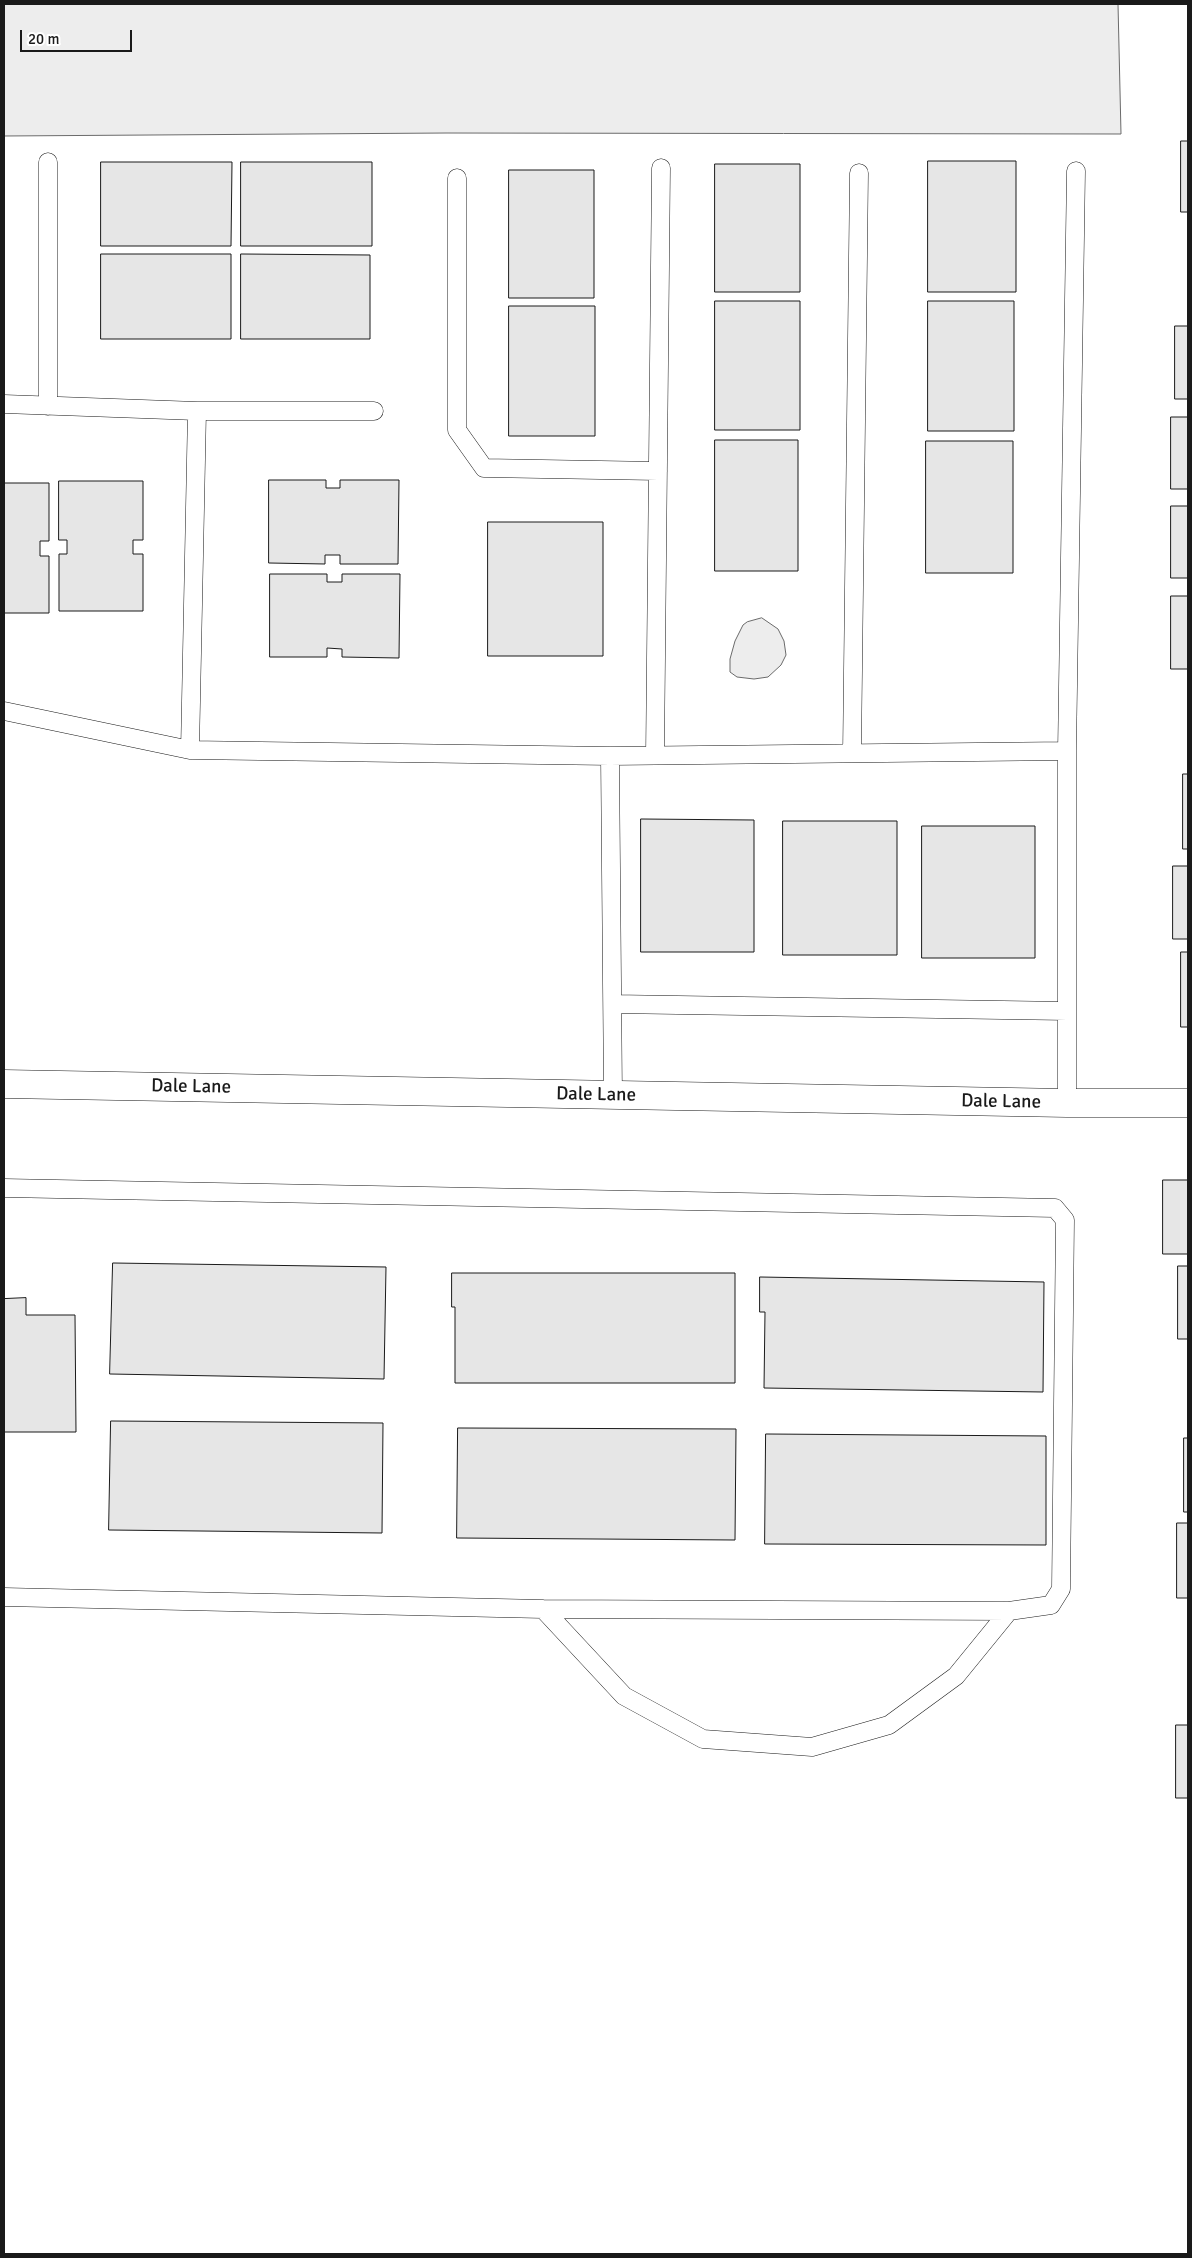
<!DOCTYPE html>
<style>
body{margin:0}
#map{position:relative;width:1192px;height:2258px;overflow:hidden;background:#fff;font-family:Signika,sans-serif}
canvas{display:block}
.frame{position:absolute;inset:0;border:5px solid #1a1a1a;pointer-events:none}
.scale{position:absolute;left:20px;top:30px;width:112px;height:22px;box-sizing:border-box;border:2px solid #1a1a1a;border-top:0;padding-left:6px;font-size:15px;line-height:18px;white-space:nowrap;color:#1a1a1a;-webkit-text-stroke:4px #fff;paint-order:stroke}
</style>
<div id="map">
<canvas width="1192" height="2258"></canvas>
<div class="frame"></div>
<div class="scale">20 m</div>
</div>
<script>
const g = document.querySelector('canvas').getContext('2d');
g.lineJoin = 'round';
function paint(path, color) { g.fillStyle = color; g.fill(path, 'evenodd'); }
function stroke(path, color, width, dash) { g.strokeStyle = color; g.lineWidth = width; g.lineCap = dash ? 'butt' : 'round'; g.setLineDash(dash || []); g.stroke(path); }
function drawText(font, color, halo, rows, align = 'center') {
  g.font = font + ' Signika,sans-serif'; g.lineWidth = 4; g.setLineDash([]); g.textBaseline = 'middle'; g.strokeStyle = halo; g.fillStyle = color; for (const [text, x, y, turn = 0] of rows) {
    g.save(); g.translate(x, y); g.rotate((+turn || 0) * Math.PI / 180); g.textAlign = isNaN(turn) ? turn : align; if (halo) g.strokeText(text, 0, 0); g.fillText(text, 0, 0); g.restore();
  }
}
const built = new Path2D(`
 M4,4h1114l3,130 -675,-1 -442,3z
 M762,618l16,11 6,12 2,14 -5,10 -13,12 -14,2 -17,-2 -7,-5v-13l5,-18 8,-16 4,-3z`);
paint(built, '#ededed');
stroke(built, '#6a6a6a', 1);
const building = new Path2D(`
 M1181,141h7v71h-7z
 M928,161h88v131h-88z
 M101,162h131l-1,84h-130z
 M241,162h131v84h-131z
 M715,164h85v128h-85z
 M509,170h85v128h-85z
 M101,254h130v85h-130z
 M241,254l129,1v84h-129z
 M715,301h85v129h-85z
 M928,301h86v130h-86z
 M509,306h86v130h-86z
 M1175,326h13v73h-13z
 M1171,417h17v72h-17z
 M715,440h83v131h-83z
 M926,441h87v132h-87z
 M269,480h57v8h14v-8h59l-1,84h-58v-9h-15v9l-56,-1z
 M59,481h84v59h-10v14h10v57h-84v-57h8v-14h-8z
 M4,483h45v58h-9v15h9v57h-45z
 M1171,506h17v72h-17z
 M488,522h115v134h-115z
 M270,574h57v8h15v-8h58l-1,84 -57,-1v-8l-15,-1v9h-57z
 M1171,596h17v73h-17z
 M1183,774h5v75h-5z
 M641,819l113,1v132h-113z
 M783,821h114v134h-114z
 M922,826h113v132h-113z
 M1173,866h15v73h-15z
 M1181,952h7v75h-7z
 M1163,1180h25v74h-25z
 M113,1263l273,4 -2,112 -274,-5z
 M1178,1266h10v73h-10z
 M452,1273h283v110h-280v-76h-3z
 M760,1277l284,5 -1,110 -279,-4 1,-76h-5z
 M26,1298v17h49l1,117h-72v-133z
 M111,1421l272,2 -1,110 -273,-3z
 M458,1428l278,1 -1,111 -278,-2z
 M766,1434l280,2v109l-281,-1z
 M1184,1438h4v74h-4z
 M1177,1523h11v75h-11z
 M1176,1725h12v73h-12z`);
paint(building, '#e6e6e6');
stroke(building, '#1a1a1a', 1);
const lane = new Path2D(`
 M48,162v244
 M457,178v252l27,38 174,3
 M4,404l193,7
 M374,411h-177l-7,339 420,6 3,339
 M4,711l186,39
 M852,753l7,-580
 M655,755l6,-587
 M610,756l457,-5
 M613,1004l454,7
 M1067,1103v-352l9,-580
 M4,1188l1051,20 10,12 -4,369 -10,16 -42,6 -53,65 -67,49 -77,22 -109,-8 -79,-43 -81,-87 -539,-12
 M543,1609l466,2`);
const secondary = new Path2D(`
 M4,1084l1063,19h121`);
stroke(lane, '#1a1a1a', 19);
stroke(secondary, '#1a1a1a', 29);
stroke(lane, '#fff', 18);
stroke(secondary, '#fff', 28);
drawText('19px', '#1a1a1a', '#fff', [
 ["Dale Lane",191,1087,1],
 ["Dale Lane",596,1095,1],
 ["Dale Lane",1001,1102,1]
]);
</script>
